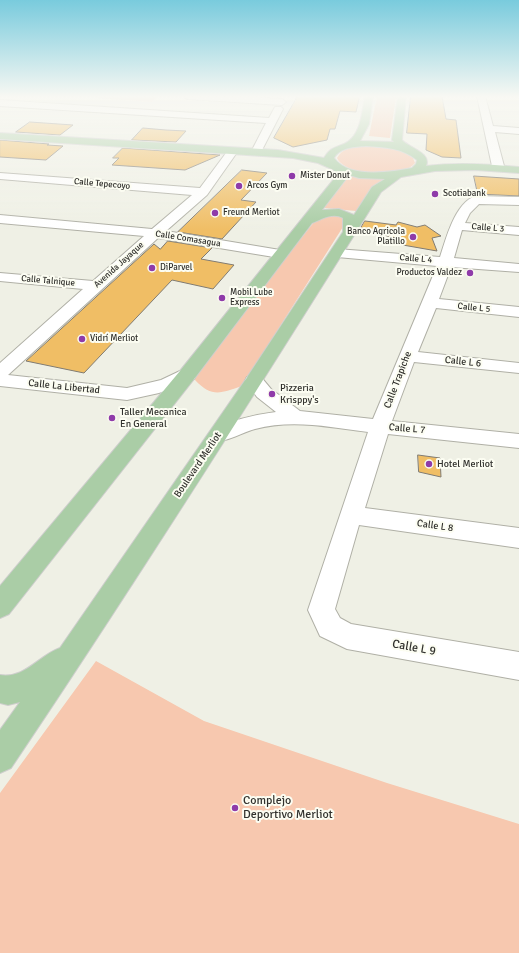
<!DOCTYPE html>
<meta charset="utf-8">
<style>
body{margin:0}
canvas{display:block;background:#eff0e5}
</style>
<canvas width="519" height="953"></canvas>
<script>
const g = document.querySelector('canvas').getContext('2d');
g.lineJoin = 'round';
function paint(path, color) { g.fillStyle = color; g.fill(path, 'evenodd'); }
function stroke(path, color, width, dash) { g.strokeStyle = color; g.lineWidth = width; g.lineCap = dash ? 'butt' : 'round'; g.setLineDash(dash || []); g.stroke(path); }
function drawText(font, color, halo, rows, align = 'center') {
  g.font = font + ' Signika,sans-serif'; g.lineWidth = 4; g.setLineDash([]); g.textBaseline = 'middle'; g.strokeStyle = halo; g.fillStyle = color; for (const [text, x, y, turn = 0] of rows) {
    g.save(); g.translate(x, y); g.rotate((+turn || 0) * Math.PI / 180); g.textAlign = isNaN(turn) ? turn : align; if (halo) g.strokeText(text, 0, 0); g.fillText(text, 0, 0); g.restore();
  }
}
paint(new Path2D(`
 M101,96h57l-6,6 -54,-4z
 M377,96h19l-6,42 -21,-2z
 M364,146l36,4 13,8 2,5c-12,16 -69,14 -78,-5 5,-10 17,-11 27,-12z
 M345,173l43,4c-15,6 -23,22 -32,34l-31,-3 -1,-1z
 M338,213l10,6 -106,167c-21,7 -30,12 -47,-6l1,-8 122,-155z
 M96,661l108,60 183,62 132,41v129h-519v-160z`), '#f7c8af');
const building = new Path2D(`
 M298,96h61v3l-3,13 -16,-1 -5,18h-5l-3,11 -34,7 -19,-9z
 M411,96h31l4,23 10,1 5,38 -19,-1 -16,-7 1,-16 -20,-1z
 M30,122l43,3 -13,10 -44,-3z
 M143,128l23,2 20,1 -10,11 -44,-2z
 M0,140l49,4 -2,1 16,1 -17,14 -46,-3z
 M123,148l97,7 -35,15 -73,-5 7,-7h-6z
 M242,170l25,3 -26,27 15,2 -34,37 -44,-7z
 M474,176l45,3v17l-41,-2z
 M365,221l31,4 2,-3 19,5 8,-2 16,11 -9,2 5,13 -40,-7 -3,-6 -33,-10z
 M168,241l44,7 -11,11 33,6 -21,24 -41,-9 -88,93 -58,-12 128,-117 6,5z
 M418,455l22,3 1,19 -22,-5z`);
paint(building, '#f0be65');
stroke(building, '#807b72', 1);
const minor = new Path2D(`
 M183,96h49l50,3 4,3 -4,3 -95,-6z
 M477,96h8l8,30 26,2v6l-24,-2 9,34 -2,2 -4,1 -6,-3z
 M0,100l269,18 6,-11h6l2,2 -22,43 -5,3 -5,-3 15,-29 -266,-17z
 M233,148l5,3 -31,44 -41,36 114,19 5,1 2,3 -2,3 -5,1 -122,-20 -150,137 119,13 34,-8 19,-9 7,-2 7,2 2,4 -2,4 -35,14 -32,7 -127,-14v-23l83,-74 -83,-8v-8l93,8 51,-45 -144,-13v-8l152,14 40,-34 -192,-16v-6l200,15 29,-39z
 M476,196l43,1v8l-40,-1 -9,9 -5,10 54,4v8l-57,-5 -8,28 65,6v8l-68,-5 -12,32 80,8v10l-83,-9 -18,44 101,11v10l-105,-11 -22,59 127,13v14l-131,-14 -23,74 154,20v20l-160,-23 -24,84 5,9 11,6 168,28v28l-172,-31 -27,-13 -12,-26 60,-178c-38,-5 -76,-13 -113,-3 -15,4 -30,15 -44,11l-3,-5c8,-13 52,-21 68,-23l-19,-15 -12,-16 2,-4 7,-2 7,2 10,12 29,22 73,8 64,-153 -100,-9 -5,-1 -2,-3 2,-3 5,-1 103,8c6,-18 15,-55 36,-61z`);
const major = new Path2D(`
 M365,96h8l-4,28 -9,17 34,1 -2,-2 6,-44h8l-4,44c7,8 30,13 24,26 31,-4 62,-2 93,1v6l-44,-3 -40,1 -34,6 -20,15c-121,194 -243,387 -370,576l-11,5v-43l20,-28 -12,3 -8,-2v-28c25,4 38,-19 60,-27l186,-269 97,-147v-14c-10,-6 -21,1 -31,5l-118,156 -185,235 -9,4v-32l180,-215 154,-192v-9l-16,-7 -25,-5 -293,-19v-6l278,17 46,8c6,-10 10,-10 20,-14 17,-7 18,-32 21,-48zM366,146c19,1 36,2 51,14l-1,4 -4,4c-21,4 -63,11 -78,-10 6,-11 21,-11 32,-12zM346,174l13,4 26,1 -13,8 -18,28 -15,-6 -17,1 24,-31z`);
stroke(minor, '#b0b0a6', 2);
stroke(major, '#cececd', 2);
paint(minor, '#fff');
paint(major, '#aacda6');
const sky = g.createLinearGradient(0, 0, 0, 230);
sky.addColorStop(0, '#79cbdd');
sky.addColorStop(0.42, '#f8f8f3');
sky.addColorStop(1, '#f8f8f300');
g.fillStyle = sky;
g.fillRect(0, 0, 519, 230);
for (const [x, y, r, color] of [
 [292,176,4,"#8f3ba9"],
 [239,186,4,"#8f3ba9"],
 [435,194,4,"#8f3ba9"],
 [215,213,4,"#8f3ba9"],
 [413,237,4,"#8f3ba9"],
 [152,268,4,"#8f3ba9"],
 [470,273,4,"#8f3ba9"],
 [222,298,4,"#8f3ba9"],
 [82,339,4,"#8f3ba9"],
 [272,394,4,"#8f3ba9"],
 [112,418,4,"#8f3ba9"],
 [429,464,4,"#8f3ba9"],
 [235,808,4,"#8f3ba9"]
]) { const dot = new Path2D(); dot.arc(x, y, r, 0, 2 * Math.PI); g.fillStyle = color; g.fill(dot); stroke(dot, '#fcfdf2', 1.5); }
drawText('9px', '#31312d', '#fcfdf2', [
 ["Mister Donut",300,176],
 ["Arcos Gym",247,186],
 ["Scotiabank",443,194],
 ["Freund Merliot",223,213],
 ["Banco Agricola",405,232,"right"],
 ["Platillo",405,242,"right"],
 ["DiParvel",160,268],
 ["Productos Valdez",462,273,"right"],
 ["Mobil Lube",230,293],
 ["Express",230,303],
 ["Vidrí Merliot",90,339]
], 'left');
drawText('9px', '#31312d', '#fcfdf2', [
 ["Calle Tepecoyo",102,184,5],
 ["Calle L 3",488,228,5],
 ["Calle Comasagua",188,239,9],
 ["Calle L 4",416,259,5],
 ["Avenida Jayaque",119,265,-42],
 ["Calle Talnique",48,281,5],
 ["Calle L 5",474,308,6]
]);
drawText('10px', '#31312d', '#fcfdf2', [
 ["Calle L 6",463,362,6],
 ["Calle Trapiche",398,380,-69],
 ["Calle La Libertad",64,387,6],
 ["Calle L 7",407,429,5],
 ["Boulevard Merliot",198,465,-56],
 ["Calle L 8",435,526,8]
]);
drawText('10px', '#31312d', '#fcfdf2', [
 ["Pizzeria",280,388],
 ["Krisppy's",280,400],
 ["Taller Mecanica",120,412],
 ["En General",120,424],
 ["Hotel Merliot",437,464]
], 'left');
drawText('12px', '#31312d', '#fcfdf2', [
 ["Calle L 9",414,648,10]
]);
drawText('12px', '#31312d', '#fcfdf2', [
 ["Complejo",243,801],
 ["Deportivo Merliot",243,815]
], 'left');
</script>
